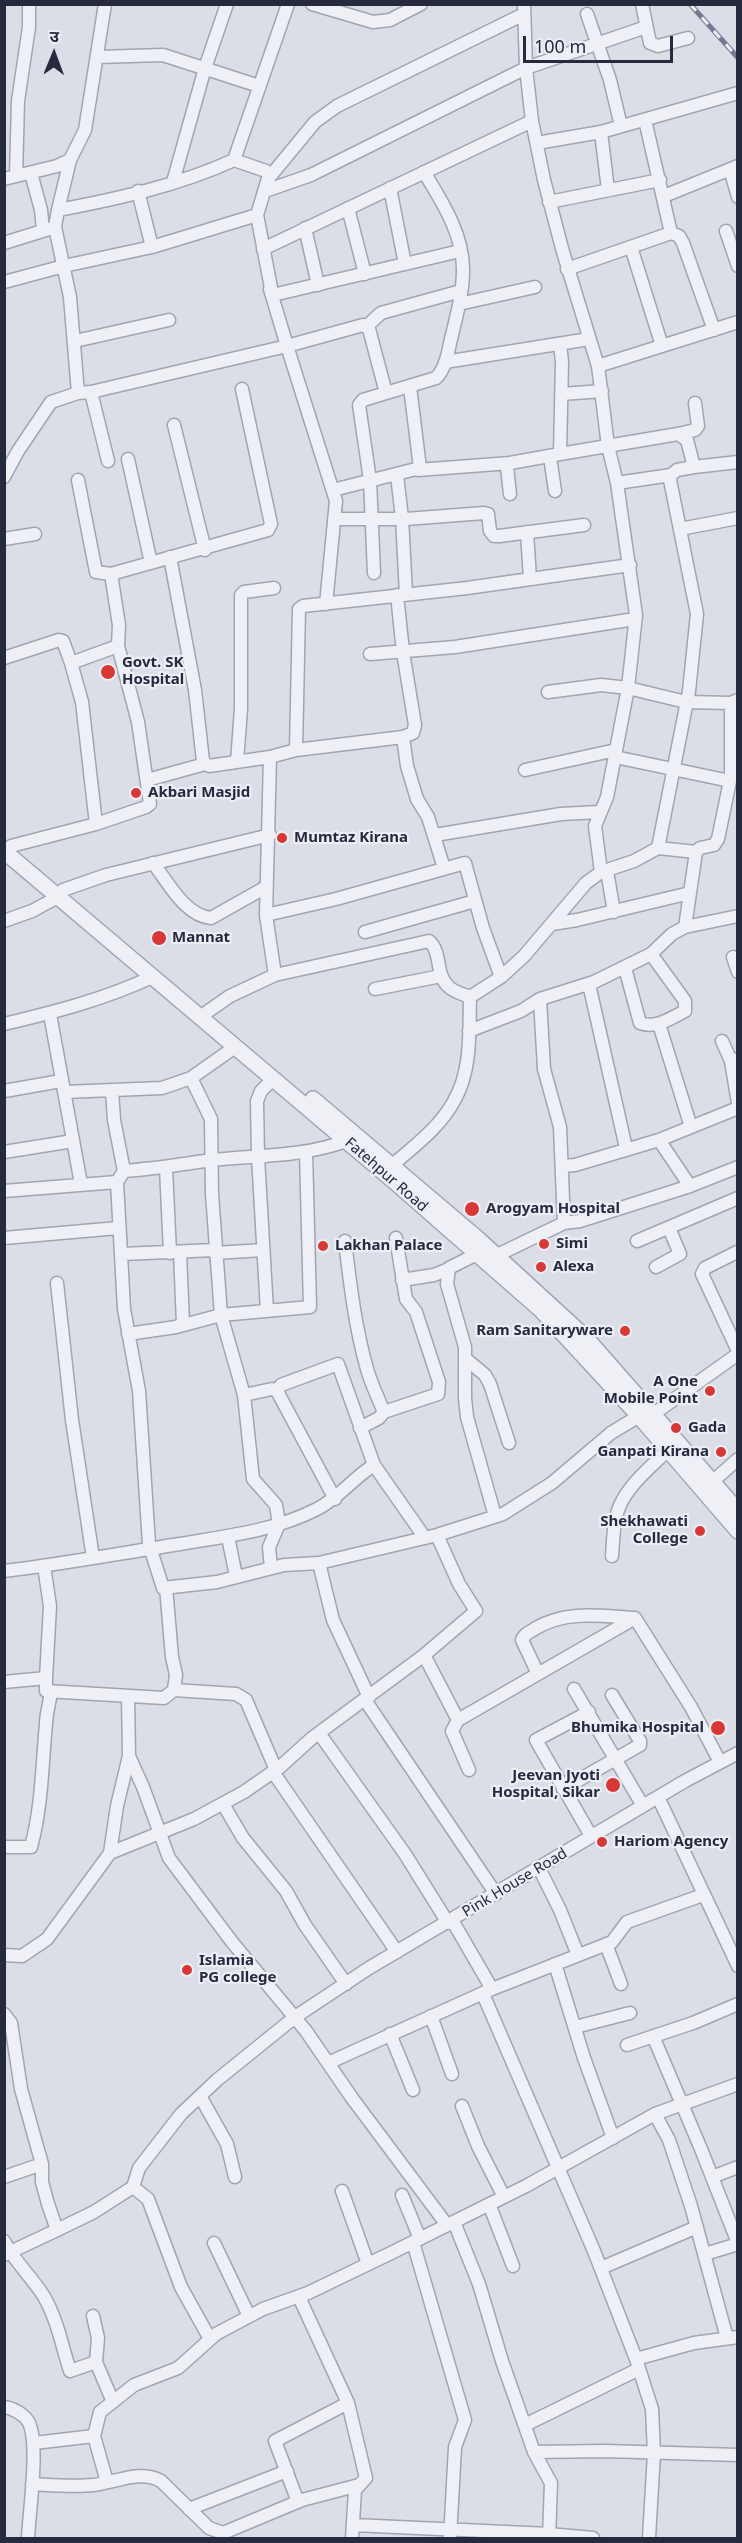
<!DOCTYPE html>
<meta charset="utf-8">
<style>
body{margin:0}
#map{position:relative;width:742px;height:2543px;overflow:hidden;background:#dcdee7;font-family:"Noto Sans","Noto Sans Devanagari",sans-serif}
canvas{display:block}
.frame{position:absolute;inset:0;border:6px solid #252a3f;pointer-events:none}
.north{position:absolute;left:24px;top:24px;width:60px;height:60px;-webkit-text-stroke:4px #ebeef5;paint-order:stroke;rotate:1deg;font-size:16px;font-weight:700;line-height:24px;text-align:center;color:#252a3f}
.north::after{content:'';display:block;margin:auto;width:21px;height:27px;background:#252a3f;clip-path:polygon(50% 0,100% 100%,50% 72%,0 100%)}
.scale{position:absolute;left:523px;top:36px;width:150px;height:27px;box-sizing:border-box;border:3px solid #252a3f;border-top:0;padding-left:8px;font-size:18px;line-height:21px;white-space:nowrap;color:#252a3f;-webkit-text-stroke:4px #ebeef5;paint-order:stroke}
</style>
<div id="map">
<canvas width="742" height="2543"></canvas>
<div class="frame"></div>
<div class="north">उ</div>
<div class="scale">100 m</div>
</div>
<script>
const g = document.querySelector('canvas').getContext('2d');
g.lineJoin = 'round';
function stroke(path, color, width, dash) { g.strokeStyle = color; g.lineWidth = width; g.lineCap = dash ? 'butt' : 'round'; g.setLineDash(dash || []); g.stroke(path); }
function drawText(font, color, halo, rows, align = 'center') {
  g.font = font + ' "Noto Sans",sans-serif'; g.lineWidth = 4.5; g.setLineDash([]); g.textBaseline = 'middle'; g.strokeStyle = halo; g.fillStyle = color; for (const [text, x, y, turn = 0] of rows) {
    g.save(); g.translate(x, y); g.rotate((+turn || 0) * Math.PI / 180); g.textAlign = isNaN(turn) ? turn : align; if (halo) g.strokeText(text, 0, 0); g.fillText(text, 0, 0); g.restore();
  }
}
const minor = new Path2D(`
 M312,4l61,18 17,-2 31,-16
 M524,4l2,64 6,53 12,59 19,72 35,114 10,80 9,37 19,132 -8,73 -21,109 -12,29 6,46
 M642,4l8,39 8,3 30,-8
 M587,14l23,66 11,46
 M97,57l66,-2 96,31
 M601,132l7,58
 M537,143l64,-11 137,-39
 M234,160l32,11 3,4 -12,40 15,78 5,1 183,-43
 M730,169l8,28
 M31,173l10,37 2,20
 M16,176l2,-75 11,-74v-23
 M4,179l53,-13 13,-6
 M268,179l47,-57 22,-16 187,-92
 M173,182l32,-114 22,-64
 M390,188l15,76
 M138,191l14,56
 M265,191l46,-16 215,-107 120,-41
 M664,196l74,-30
 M549,202l111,-22
 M348,208l17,66
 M58,210l12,-50 15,-30 20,-126
 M305,228l13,57
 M726,231l12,35
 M671,233l8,3 4,7 31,87
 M4,243l45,-14
 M631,247l31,99
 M263,249l269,-128
 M567,269l104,-36 -26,-113
 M4,282l60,-16 88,-19 105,-32
 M270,289l17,57 76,-21 6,4 17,64 50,-15c11,-11 12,-28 16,-43 5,-21 11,-43 11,-64 1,-36 -22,-71 -39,-99
 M459,304l76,-17
 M367,326l14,-13 80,-22
 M75,341l94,-21
 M445,362l144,-23
 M598,366l140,-44
 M91,392l17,69
 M78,393l13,-1 196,-46 49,155 -10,103
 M562,394l40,-3
 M174,425l31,125
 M678,434l17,-4 3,-4 -3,-23
 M550,457l5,34
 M128,459l23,104
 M694,467l44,-5
 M418,470l92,-7
 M397,475l5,43 4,76
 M4,477l14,-26 33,-49 27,-9 -8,-96 -15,-70 3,-17c59,-11 122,-25 176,-50l54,-156
 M78,480l18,92 15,2 8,51 -1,21 -47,17 11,39 14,122
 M617,483l54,-8
 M333,490l87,-22 -10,-81
 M510,494l-3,-27 3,-4 50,-9
 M334,519h72l78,-6 4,1 2,17 4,5h5l85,-11
 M680,529l58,-11
 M527,532l3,47
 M4,539l31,-5
 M170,557l25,133 8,71 6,5 61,-9
 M374,573l-4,-93 -11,-75 4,-5 23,-7
 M111,574l157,-44 3,-6 -29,-135
 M370,654l85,-7 180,-28
 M4,658l55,-18 4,1 8,22
 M548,692l53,-7 27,3 58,14 45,1
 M403,737l4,29 10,33 11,18 16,51
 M296,750l107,-13 10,-4 2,-8 -12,-73 -6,-57
 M615,757l115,24
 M237,762l4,-53v-114l3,-3 30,-4
 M525,770l91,-20
 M147,780l58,-16
 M435,835l126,-21 38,-2
 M11,846l85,-22 50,-17 4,-3 -12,-82 -20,-76
 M658,848l38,4
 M153,863c15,19 32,53 58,55l55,-31
 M607,871l7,41
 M63,890l43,-15 164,-40
 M266,915l70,-16 129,-36 18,65 18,49
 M4,921l28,-10 26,-14
 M552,924l25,-4 113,-27
 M685,927l53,-11
 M365,932l110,-31
 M733,957l5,15
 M625,968l15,55c16,6 31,-5 45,-12v-10l-34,-47
 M275,975l154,-34c13,11 6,33 19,45 5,6 15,8 22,11
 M589,984l37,164
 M375,989l66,-13
 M207,1012l23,-16 45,-21 -9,-60 4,-158 26,-7 3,-141 4,-3 164,-18 163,-23
 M50,1014l31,170
 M4,1024c51,-12 101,-25 148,-47
 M659,1024l32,103
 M469,1031l52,-20 19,-12
 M722,1041l9,20
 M738,1059l-7,2 7,42
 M191,1078l20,41 1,75 9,121 23,80 9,84 23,26 3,19 -10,23 2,21
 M4,1091l57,-10
 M112,1091l2,29 10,51
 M64,1092l98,-4 29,-10 44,-31
 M659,1140l31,46
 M346,1141c-43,16 -89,14 -134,19 -29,4 -58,9 -88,11l-7,11 7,127 15,82 10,153 14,44 54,-6 67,-17 35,-2 118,-28 66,-21 49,-31 59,-50 28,-17
 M4,1152l69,-11
 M562,1166l13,-1 84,-25 79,-32
 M166,1168l4,85
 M387,1170c23,-21 52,-41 67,-69 18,-31 15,-70 16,-104l31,-20 23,-21 62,-73 15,-11 33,-11 24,-13 31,-157 8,-77 -27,-134 1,-5 6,-5 17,-3 -7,-27 -9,-6 -118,20 2,-92 -2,-18
 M4,1191l113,-9
 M564,1223l16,-2 110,-35 48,-19
 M4,1238l114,-10
 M345,1241c5,42 10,86 22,128 4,14 11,29 17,43l-5,6 -19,10
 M637,1241l101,-43
 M737,1252l-32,16 -3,6 36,77
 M215,1253l48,-3
 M122,1254l93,-4
 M477,1254l-28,14 -2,16 18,63v51l2,19 28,99
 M489,1259l75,-36 -4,-96 -16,-58 -4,-70 54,-17 57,-28 21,-20 13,-7 11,-75 4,-4 14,-3 4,-6 13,-63v-73l7,-3
 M656,1267l24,-13 -11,-26
 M402,1280l32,-5 15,-6
 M57,1283l15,137 21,138
 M267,1311l-9,-154 -1,-56 4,-10 12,-12
 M176,1327l45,-12 89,-8 -4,-155
 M128,1334l48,-7 7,-3 -3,-72
 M466,1359l19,16 5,9 19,59
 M277,1391l4,-6 57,-21 36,101
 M244,1395l28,-6 5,2 58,108
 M384,1412l54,-18 1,-12 -23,-70 -10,-13 -10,-61
 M652,1415l86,-61
 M712,1482l26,-23
 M228,1537l8,39
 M612,1556c1,-12 1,-26 4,-38 5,-28 33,-49 52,-68
 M319,1563l14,57 36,77
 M44,1566l6,40 -4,72
 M4,1571c59,-7 118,-18 176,-27 47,-8 94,-13 137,-35 22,-11 36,-31 57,-44l51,73
 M635,1618l56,89 29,55
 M424,1655l34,65
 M538,1674l-16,-34c2,-6 8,-8 14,-12 31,-18 64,-12 99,-10
 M4,1682l42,-4v13l118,7 10,-8 2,-15 -4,-18 -6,-70
 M574,1689l69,117
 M174,1690l62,4 10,6 30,70
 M365,1700l131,194
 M589,1712l-53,28 55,96
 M319,1733l86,121 43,69
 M129,1756l14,31 26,71 63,84 74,89 46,67 95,127
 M469,1770l-17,-39 6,-11 177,-102
 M273,1772l124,180
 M563,1789l77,-44v-4l-28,-46
 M658,1797l80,169
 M223,1804l20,34 43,53 19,34 41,59
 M4,1847h27c11,-41 11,-81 15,-123 0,-11 4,-22 5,-33
 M110,1853l84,-34 50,-27 36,-25 32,-29 111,-82 53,-45 -17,-27 -22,-49
 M539,1868l21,42 18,45
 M452,1920l40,69
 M606,1944l15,40
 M4,1955l18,1 25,-17 63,-86 7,-47 12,-50 -1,-59
 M555,1964l29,94 29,80
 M483,1994l111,257 42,108 16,50 2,44 -5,85
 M4,2014l7,9 10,66 21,75v18l6,22 9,26 37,-18 39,-25 6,-19 42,-54 36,-34 78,-63 74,-49 316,-187 53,-28
 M431,2016l21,58
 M575,2027l55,-14
 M390,2034l23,56
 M653,2036l48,113 37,94
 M627,2045l66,-22 45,-19
 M328,2063l164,-74 120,-47 15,-20 76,-27
 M200,2096l27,48 8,33
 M462,2106l16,40 26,51
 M655,2114l14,26 22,66 36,132
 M4,2177l38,-13
 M712,2177l26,-10
 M133,2187l15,12 33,88 29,52
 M342,2191l26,73
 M402,2195l18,44
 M489,2204l24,62
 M454,2222l25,62 23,77 32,91 17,31 -2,55
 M4,2241c10,20 27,35 39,54 14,23 19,51 27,76l26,-9 17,40
 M413,2242l52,178 -10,27 -5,91
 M214,2243l35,73
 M705,2254l33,-10
 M4,2255l53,-25
 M601,2268l96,-41
 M299,2297l49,106 18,75 -11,12 -3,48
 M93,2316l5,22 -2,24
 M636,2359l58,-16 44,-6
 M4,2407c9,1 19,7 24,14 12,20 1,92 0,117
 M525,2425l114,-56
 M34,2443l60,-7
 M534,2452l71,-1 133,4
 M107,2482l-13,-46 6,-24 34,-27 44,-17 38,-34 47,-25 45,-16 83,-40 135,-67 129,-72 83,-30
 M32,2484c20,1 41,3 61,1 21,-2 48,-16 68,-4l48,47 14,5 79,-33 57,-15
 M298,2502l-23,-61 73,-38
 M189,2509l98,-38
 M353,2525l196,9 44,4`);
const tertiary = new Path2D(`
 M4,851l391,331 145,127 99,107 99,115
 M313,1099l165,140 108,99 152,173`);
stroke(minor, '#a1a4b1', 15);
stroke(tertiary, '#a1a4b1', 18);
stroke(minor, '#eff0f6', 12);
stroke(tertiary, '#eff0f6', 15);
const rail = new Path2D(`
 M690,4l48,54`);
stroke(rail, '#747a92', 5);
stroke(rail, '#ebeef5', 3, [9]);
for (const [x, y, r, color] of [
 [108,672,8,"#d83835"],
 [136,793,6,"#d83835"],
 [282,838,6,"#d83835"],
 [159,938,8,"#d83835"],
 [472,1209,8,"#d83835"],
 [544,1244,6,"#d83835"],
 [323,1246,6,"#d83835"],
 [541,1267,6,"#d83835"],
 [625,1331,6,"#d83835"],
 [710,1391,6,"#d83835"],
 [676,1428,6,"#d83835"],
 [721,1452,6,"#d83835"],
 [700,1531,6,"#d83835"],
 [718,1728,8,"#d83835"],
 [613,1785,8,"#d83835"],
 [602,1842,6,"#d83835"],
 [187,1970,6,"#d83835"]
]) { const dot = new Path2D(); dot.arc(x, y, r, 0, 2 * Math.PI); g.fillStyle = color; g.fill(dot); stroke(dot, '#ebeef5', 2); }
drawText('bold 15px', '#252a3f', '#ebeef5', [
 ["Govt. SK",122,663],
 ["Hospital",122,680],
 ["Akbari Masjid",148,793],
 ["Mumtaz Kirana",294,838],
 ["Mannat",172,938],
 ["Arogyam Hospital",486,1209],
 ["Simi",556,1244],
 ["Lakhan Palace",335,1246],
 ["Alexa",553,1267],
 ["Ram Sanitaryware",613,1331,"right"],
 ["A One",698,1382,"right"],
 ["Mobile Point",698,1399,"right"],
 ["Gada",688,1428],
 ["Ganpati Kirana",709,1452,"right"],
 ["Shekhawati",688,1522,"right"],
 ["College",688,1539,"right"],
 ["Bhumika Hospital",704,1728,"right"],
 ["Jeevan Jyoti",600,1776,"right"],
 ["Hospital, Sikar",600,1793,"right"],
 ["Hariom Agency",614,1842],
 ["Islamia",199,1961],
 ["PG college",199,1978]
], 'left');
drawText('15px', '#252a3f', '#ebeef5', [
 ["Fatehpur Road",386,1175,41],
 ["Pink House Road",515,1883,-31]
]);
</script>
